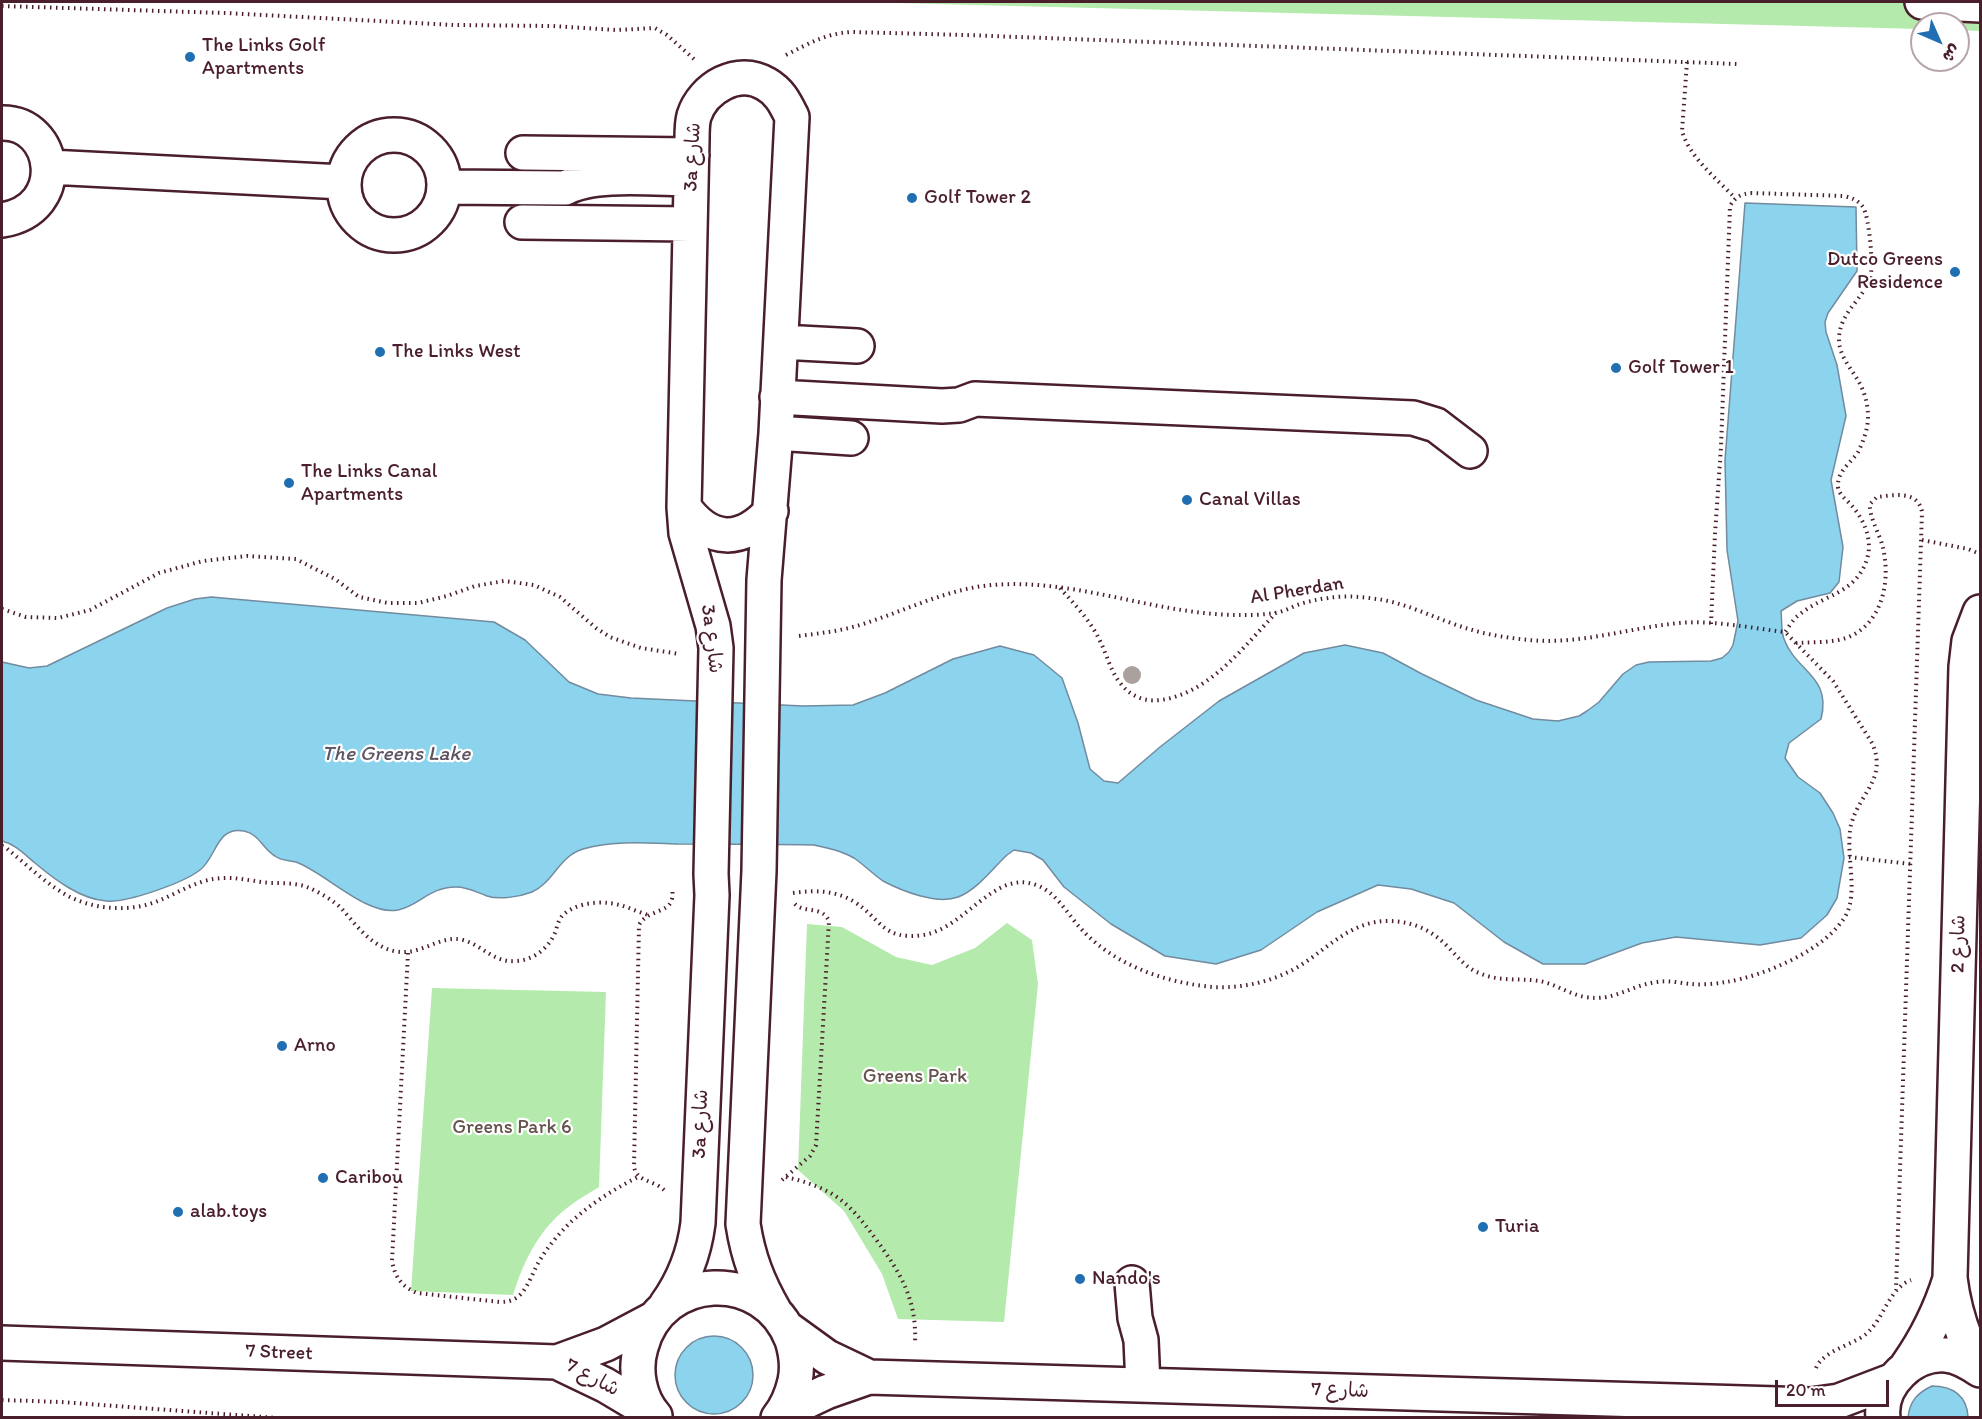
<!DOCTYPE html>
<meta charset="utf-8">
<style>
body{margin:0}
#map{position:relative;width:1982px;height:1419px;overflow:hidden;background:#fff;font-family:Itim,"Playpen Sans Arabic",sans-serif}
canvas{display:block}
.frame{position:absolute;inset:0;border:3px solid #4a1f2b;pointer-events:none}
.north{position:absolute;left:1910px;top:12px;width:60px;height:60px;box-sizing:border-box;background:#fff;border:2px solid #b7a5aa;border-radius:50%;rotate:135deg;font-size:16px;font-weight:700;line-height:24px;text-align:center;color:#4a1f2b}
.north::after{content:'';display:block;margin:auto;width:21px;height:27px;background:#1f6fb2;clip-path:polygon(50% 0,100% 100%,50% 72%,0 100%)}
.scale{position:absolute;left:1775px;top:1380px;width:114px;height:27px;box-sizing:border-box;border:3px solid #4a1f2b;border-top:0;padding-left:8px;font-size:18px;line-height:21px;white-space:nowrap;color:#4a1f2b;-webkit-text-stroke:4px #fff;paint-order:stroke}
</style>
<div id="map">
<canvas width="1982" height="1419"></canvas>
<div class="frame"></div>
<div class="north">ش</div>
<div class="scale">20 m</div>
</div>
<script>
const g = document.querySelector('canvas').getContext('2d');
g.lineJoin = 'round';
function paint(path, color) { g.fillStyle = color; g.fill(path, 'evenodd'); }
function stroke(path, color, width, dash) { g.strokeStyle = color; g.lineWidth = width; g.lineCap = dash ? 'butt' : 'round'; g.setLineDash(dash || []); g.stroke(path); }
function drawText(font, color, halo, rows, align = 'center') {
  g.font = font + ' Itim,"Playpen Sans Arabic",sans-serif'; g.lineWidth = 4.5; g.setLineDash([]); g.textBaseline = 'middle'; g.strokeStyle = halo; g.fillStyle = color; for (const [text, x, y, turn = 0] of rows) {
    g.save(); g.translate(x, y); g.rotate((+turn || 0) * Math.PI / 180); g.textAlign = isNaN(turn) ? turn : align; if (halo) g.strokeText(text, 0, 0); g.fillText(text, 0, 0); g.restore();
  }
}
paint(new Path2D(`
 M856,2h1124v29l-22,-1v-6h-36v5z
 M1007,923l25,17 6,44 -34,338 -106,-3 -16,-45 -38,-63 -46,-41 9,-246 35,3 54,30 36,8 43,-17z
 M432,988l174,4 -7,195c-9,6 -19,11 -28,18 -31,22 -47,55 -58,90l-102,-4z`), '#b5eaad');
const water = new Path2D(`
 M1745,203l111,4 1,64 -29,42 -3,9 1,10 11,33 9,51 -15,64 12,67 -4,35 -9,11 -33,8 -16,10c1,9 0,20 3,28 12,33 48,37 37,80l-32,24 -4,15 13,19 22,16 13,20 7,16 4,29 -7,40 -10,17 -26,23 -41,7 -84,-8 -34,6 -57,21h-42l-39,-22 -50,-39 -43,-14 -33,-4 -61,27 -56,38 -45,14 -51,-8 -54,-32 -47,-37 -21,-27 -12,-7 -17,-3 -7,5c-14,13 -30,35 -49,42 -21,8 -56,-6 -75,-16 -10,-7 -19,-16 -29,-23 -12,-7 -26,-10 -40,-13 -45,-1 -91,-1 -136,-1 -31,-1 -65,-4 -95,5 -24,7 -30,34 -51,43 -13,5 -33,8 -45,4 -11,-4 -19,-9 -31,-9 -27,0 -37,19 -58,23 -32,6 -72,-37 -102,-48 -7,-2 -15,-1 -21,-6 -12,-7 -16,-22 -31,-25 -28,-5 -27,26 -44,39 -17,13 -73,33 -94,31 -26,-2 -52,-22 -71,-38 -11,-9 -20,-19 -33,-22v-179l27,6 18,-2 120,-58 28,-9 16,-2 283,25 31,18 44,42 29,12 33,4 172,8 50,-1 32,-12 68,-34 47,-13 34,9 28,23 16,45 12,46 14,12 14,2 42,-36 59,-46 85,-48 41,-8 38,8 39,21 54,26 57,19 25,2 21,-5 8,-5 12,-9 24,-28 13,-9 13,-3 62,-1 11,-3 7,-6 4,-7 5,-24 -11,-71 -2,-90z
 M675 1375a39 39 0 1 1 78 0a39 39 0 1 1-78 0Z
 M1932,1386c21,0 35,10 36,31h-60c2,-16 9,-24 24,-31z`);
paint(water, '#8cd3ed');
stroke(water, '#728b9f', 1.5);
const minor = new Path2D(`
 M1922,2l58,3
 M2,123c55,-1 68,86 0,97
 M344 185a50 50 0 1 1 100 0a50 50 0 1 1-100 0Z
 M523,153l169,2
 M49,167l294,15
 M445,187l120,1c31,-16 90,-9 126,-9
 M522,222l168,2
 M781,342l76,4
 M777,397l165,9 17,-1 16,-6 438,19 23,7 34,26
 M776,433l75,5
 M684,507c26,36 57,37 87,4
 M1980,612l-11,29 -3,26 -16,611c4,33 13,61 30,91
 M1132,1283l3,35 6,22 2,45
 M666,1305c18,-25 28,-50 32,-82l14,-328 -1,-21 5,-226 -3,-22 -27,-93 -2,-26 8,-367c0,-8 0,-17 2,-24 9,-28 44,-49 72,-32 14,8 19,19 26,33l-16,316 -12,147 -5,291 -16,353c5,33 15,59 32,88
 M787,1328l40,29 42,20
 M2,1343l555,19 48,23 47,28
 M557,1362l49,-18 49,-26
 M1907,1366c19,-27 33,-55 43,-87
 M782,1413l44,-21 43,-15 942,28 28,-4 55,-21
 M655,1416c-16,-18 -21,-46 -14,-69 20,-75 123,-80 151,-7 4,13 6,27 3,41 -3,13 -8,26 -17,37
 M1883,1418c-4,-34 30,-66 63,-63 13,1 24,8 34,15`);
stroke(minor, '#4a1f2b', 38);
stroke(new Path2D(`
 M2,6l223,7 229,12 98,1 64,4 39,-2 12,7 27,24
 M786,55c24,-12 38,-21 65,-23l114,3 772,29
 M1687,62l-5,69c8,27 34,47 53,67
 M1922,540l46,9 12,5
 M1060,588c14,16 30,32 39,51 8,15 11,32 22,45 10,13 25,18 40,16 49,-7 82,-53 115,-87
 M2,609l24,8 32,1 32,-8 69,-37 44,-12 44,-5 49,3 39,20 24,18 29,6h30l29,-7 28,-10 29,-5 30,4 26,12 36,31 14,9 31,11 39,6
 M1711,624l4,-90 6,-87 9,-241c6,-10 11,-12 22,-13l92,3c8,2 14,4 19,11 6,9 11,60 7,71 -8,23 -29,33 -31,59 -1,18 12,31 20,45 6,11 9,23 9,35 0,12 -5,25 -10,35 -7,11 -21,19 -20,35 1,8 8,12 13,18 13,14 22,35 16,54 -11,35 -43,35 -68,56 -6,4 -10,12 -14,17
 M799,636c22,-3 43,-5 64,-12 41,-13 78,-32 120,-38 87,-11 170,29 256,29 11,0 24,0 35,-2 10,-1 19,-7 29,-10 8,-2 16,-4 25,-5 17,-3 37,-1 55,2 28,5 58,21 86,29 19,6 40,9 60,11 51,5 99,-12 150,-17 35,-3 71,5 106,9
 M1796,643c16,-1 35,0 50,-5 36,-13 45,-56 37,-90 -3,-14 -14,-30 -13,-44l7,-7c17,-2 41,-7 45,15l-26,778
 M2,846l3,1c21,17 42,38 65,50 27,13 61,15 88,4 15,-6 30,-15 46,-20 27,-7 42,0 67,2 12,0 25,0 36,4 12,5 26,13 35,22 14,16 29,37 52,42 27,6 45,-17 69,-11 21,6 30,23 54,21 15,-1 29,-11 36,-24 4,-7 4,-15 9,-21 10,-11 32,-15 47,-13 13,1 26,8 39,12
 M1849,857l62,7
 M793,893c21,-3 41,-3 60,8 28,17 29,40 70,34 42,-6 71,-66 113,-50 21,7 33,32 48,47 33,34 83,51 129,55 31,2 66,-7 91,-24 27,-18 49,-42 84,-42 24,0 44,9 60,26 10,10 18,21 31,26 20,9 40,5 61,8 15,3 29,13 45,16 29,5 46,-12 72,-15 12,-2 23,1 34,2 11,1 24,0 35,-2 38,-6 103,-33 121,-69 11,-24 -2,-60 4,-88 8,-32 37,-46 21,-82l-39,-62 -48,-49
 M408,953l-16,308c3,16 9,25 25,32l83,9c9,0 15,-2 21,-8 7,-8 11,-19 16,-29 9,-16 21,-31 35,-44 20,-18 42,-32 66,-44
 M786,1177c17,4 33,9 48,18 17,11 29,27 41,43 25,34 42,61 40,105
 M782,1180l28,-24 6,-11 13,-224c-7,-16 -26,-7 -35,-18
 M664,1190c-10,-10 -28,-8 -30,-24l5,-241c8,-15 30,-12 33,-26 1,-4 0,-7 1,-10
 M1816,1368c8,-18 35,-22 50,-34 18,-15 23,-46 45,-54
 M2,1400l59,2 216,16`), '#4a1f2b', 4, [1.5, 4.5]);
stroke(minor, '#fff', 33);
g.fillStyle = '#aaa09d';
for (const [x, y] of [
 [1132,675]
]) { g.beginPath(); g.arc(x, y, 9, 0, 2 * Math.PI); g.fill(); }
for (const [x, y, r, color] of [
 [190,57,6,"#1f6fb2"],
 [912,198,6,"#1f6fb2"],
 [1955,272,6,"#1f6fb2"],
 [380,352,6,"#1f6fb2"],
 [1616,368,6,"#1f6fb2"],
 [289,483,6,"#1f6fb2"],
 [1187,500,6,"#1f6fb2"],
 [282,1046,6,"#1f6fb2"],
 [323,1178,6,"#1f6fb2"],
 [178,1212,6,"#1f6fb2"],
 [1483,1227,6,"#1f6fb2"],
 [1080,1279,6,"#1f6fb2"]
]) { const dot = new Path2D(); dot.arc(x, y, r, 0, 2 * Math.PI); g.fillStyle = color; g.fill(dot); stroke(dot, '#fff', 2); }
drawText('20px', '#4a1f2b', '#fff', [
 ["The Links Golf",202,46],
 ["Apartments",202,69],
 ["Golf Tower 2",924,198],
 ["Dutco Greens",1943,260,"right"],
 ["Residence",1943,283,"right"],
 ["The Links West",392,352],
 ["Golf Tower 1",1628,368],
 ["The Links Canal",301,472],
 ["Apartments",301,495],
 ["Canal Villas",1199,500],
 ["Arno",294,1046],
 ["Caribou",335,1178],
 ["alab.toys",190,1212],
 ["Turia",1495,1227],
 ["Nando's",1092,1279]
], 'left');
drawText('20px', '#4a1f2b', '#fff', [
 ["3a شارع",693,157,-87],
 ["Al Pherdan",1297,591,-9],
 ["3a شارع",711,639,83],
 ["شارع 2",1959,944,-89],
 ["3a شارع",701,1124,-88],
 ["7 Street",279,1353,2],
 ["شارع 7",592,1378,28],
 ["شارع 7",1340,1391,2]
]);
drawText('20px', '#65524c', '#fff', [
 ["Greens Park",915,1077],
 ["Greens Park 6",512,1128]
]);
drawText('italic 21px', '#5e5565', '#fff', [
 ["The Greens Lake",396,755]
]);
</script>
